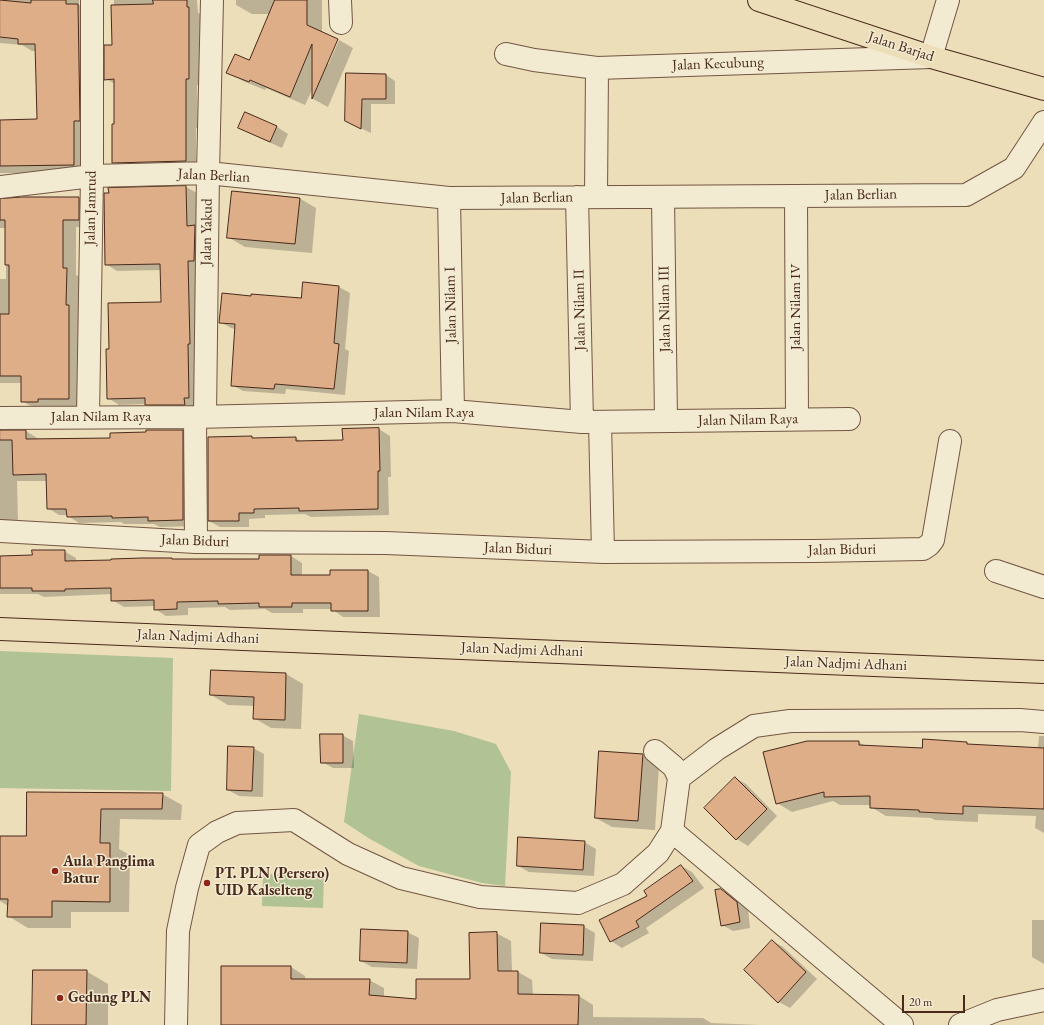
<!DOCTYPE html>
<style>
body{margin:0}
#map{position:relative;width:1044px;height:1025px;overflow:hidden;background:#ecdeb9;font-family:"EB Garamond",serif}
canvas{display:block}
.scale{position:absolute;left:902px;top:995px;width:63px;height:18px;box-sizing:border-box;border:2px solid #49291b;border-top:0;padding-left:5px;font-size:12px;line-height:14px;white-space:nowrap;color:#49291b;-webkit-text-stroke:3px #f3ead2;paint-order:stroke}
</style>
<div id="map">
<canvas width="1044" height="1025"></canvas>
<div class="scale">20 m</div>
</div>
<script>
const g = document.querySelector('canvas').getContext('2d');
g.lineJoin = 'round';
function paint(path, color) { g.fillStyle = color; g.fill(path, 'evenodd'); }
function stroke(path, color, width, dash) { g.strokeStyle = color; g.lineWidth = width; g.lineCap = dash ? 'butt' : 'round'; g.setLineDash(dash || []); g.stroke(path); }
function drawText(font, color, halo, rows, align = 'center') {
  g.font = font + ' "EB Garamond",serif'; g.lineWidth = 3; g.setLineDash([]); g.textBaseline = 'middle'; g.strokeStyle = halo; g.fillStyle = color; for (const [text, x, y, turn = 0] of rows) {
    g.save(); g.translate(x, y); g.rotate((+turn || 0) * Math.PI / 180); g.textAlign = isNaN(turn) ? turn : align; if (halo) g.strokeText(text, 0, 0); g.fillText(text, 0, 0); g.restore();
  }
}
paint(new Path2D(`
 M0,651l173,7 -2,133 -171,-3z
 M359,714l95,17 42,13 15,28 -6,114 -23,-3 -63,-17 -49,-27 -26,-17z
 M263,874l61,1 -1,33 -61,-2z`), '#b1c294');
paint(new Path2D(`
 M0,0h79v5l12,7 -4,161h-87v-52l38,-1 -2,-69h-4l-10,-6 -22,-2z
 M114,0h83l1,13 2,1v71h-3l1,43h-2v39l-72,2 -11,-7 2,-37v-41l-9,-5 7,-33z
 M236,0h86v33l6,32 11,-25 14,8 -25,59 -15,-8v-11l-8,17 -39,-17 -1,2 -22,-9 -15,-9 22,-10 20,-48h-18l-16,-9z
 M347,74l39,1 9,6v23h-24v29l-25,-12z
 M246,114l31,13 11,7 -6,14 -31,-14 -11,-6z
 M186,187l11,6 -2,217 -38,1 -10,-7 -28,1 -11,-7 2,-48 52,-47 -1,-33 -44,1 -11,-7z
 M79,198l13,7v22h-16v48l4,2 2,129 -31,1v2h-15l-14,-8v-18h-22v-104h6v-51h-6v-28z
 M299,198l17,10 -4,45 -67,-6 -17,-10z
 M304,283l35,4 11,6 -5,56 4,2 -4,44 -59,-6 -1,5 -42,-3 -11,-6 4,-56 -5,-1 -11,-6 82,-23z
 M379,429l11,7 1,41h-3l1,38 -78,2 -6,-3 -40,1v3l-16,1v8h-29l-11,-6v-83l43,-1 4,2 40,-1 6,4 42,-1v-11z
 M0,431h26l11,7v2l74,-1 71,-8 12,6v89l-34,1 -6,-3h-30l-3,-2 -42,1 -11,-7 -1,-1h-8l-11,-7 -1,-27h-30l1,42h-18z
 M64,551l12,7v4l96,-3 3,1h85l31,-4 11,7v13h29l37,-5 11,6 1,40h-37l-11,-8h-29v4h-31l-7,-4 -35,1 -5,-3 -37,1v7l-22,1 -11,-7v-3l-31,1 -12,-7v-6l-68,3 -6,-3h-38v-37l33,-1z
 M212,671l74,3 17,10 -2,45 -30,-1 -17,-10 1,-12 -27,-1 -17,-10z
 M342,735l11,6 1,27h-21l-11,-6z
 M1039,736h5v97l-9,-5 1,-12 -58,-2v8l-43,-2 -4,-2 -45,-2 -15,-9v-2h-31l-7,-4 -41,11 -15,-9 81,-61 10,5 55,2 44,-6 4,3 67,2z
 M253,748l11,6 -1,43 -24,-1 -11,-6z
 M642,755l17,10 -4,65 -43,-3 -16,-9z
 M735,778l11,6 31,32 -29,30 -11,-7z
 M28,793l134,1 20,11 -1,15 -61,-1 -1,30 11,6 -1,57h-58v16h-43l-20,-12v-10l-8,-5v-64h27z
 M584,842l12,7 -2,27 -65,-4 -11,-6z
 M681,866l11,6 12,16 -58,40 3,5 -27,15 -11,-7 37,-45z
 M721,890l11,6 16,13 2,19 -17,3 -11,-6z
 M1032,920h12v44l-12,-7z
 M583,926l12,7 -2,28 -41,-2 -11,-6z
 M407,932l12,6 -2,31 -45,-2 -11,-6z
 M496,933l15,8 1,31h6l14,8 1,15 46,1 14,9v12l110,1 8,5 49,2h-538l69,-58 14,9v4h64l15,8v9l33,3 54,-20z
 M772,941l11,6 34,32 -27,29 -11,-6z
 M86,971l22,13v41h-75z`), '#0003');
const building = new Path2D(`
 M0,0l31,3v-3h35v4h12l2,117h-6v44l-74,1v-46l37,-1 -2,-75h-17v-5l-18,-2z
 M153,0h34v7h2v72h-3v82l-74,2v-39h2v-45l-10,1v-35h8l-1,-40 42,-1z
 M275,0h32v25l31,14 -26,60v-55l-22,53 -40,-17 -1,2 -23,-9 9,-19 14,6z
 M346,73l40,1v25h-24l-1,30 -16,-8z
 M245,112l32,14 -7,16 -32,-14z
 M186,186l1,40 8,-1 -1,36h-6l2,83h-2l1,54h-5l1,7h-40v-7l-38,1 -1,-50h3l-1,-46 53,-1 -1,-38 -55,1 -1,-72h5l-1,-5z
 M232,191l68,7 -5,46 -68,-6z
 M22,197h57v23h-16v48h4l-1,37h3v94h-31v3h-17v-26h-21v-62h9v-49h-4v-45h-5v-21z
 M303,282l36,4 -5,57 5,1 -5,45 -59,-5 -1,5 -43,-3 4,-62 -16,-1 3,-30 29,3v-2l50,4z
 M379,428l1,43h-2v38l-79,2v-3l-45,1v4h-15v8h-31v-84l44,-1v2l44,-1v4l47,-1 -1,-11z
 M0,430h26v9l84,-1v-5l36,-1v-2h37v90l-35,1v-4l-36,1v-2l-45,1 -1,-8h-19l-1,-35 -33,1 -1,-35h-12z
 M32,550h33v11l46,-1v-1l31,-1h30v1h87v-4h32v20h39v-5h38v41h-37v-8h-39v4h-33v-4l-41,1v-3l-41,1v7l-23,1v-10l-43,1v-13l-46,1v2h-33v-3h-32v-32l32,-1z
 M211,670l75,3 -1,47 -32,-1 1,-22 -44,-2z
 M320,734h23v29h-22z
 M923,739l44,3v2l77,4v61l-81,-3v8l-44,-2v-2l-49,-2v-12l-46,1v-5l-48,12 -13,-52 44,-11h52v4l63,3z
 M228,746l26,1 -2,44 -25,-1z
 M599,751l44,3 -5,67 -43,-3z
 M735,777l32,32 -31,31 -32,-32z
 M27,792l136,1 -1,16h-61l-1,34h10v59l-58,-1v16h-45l1,-18h-8v-63h26z
 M518,837l67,4 -2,29 -66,-4z
 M681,865l12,16 -57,40 3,6 -29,15 -11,-22 48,-24 -3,-5z
 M721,889l16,13 3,20 -19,4 -6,-36z
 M541,923l43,2 -1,30 -43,-2z
 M361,929l47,2 -1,32 -47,-2z
 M497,932l1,39h20v23l61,1 -1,30h-357v-59h70v13h79l-1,16 47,4v-20h54l-1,-46z
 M772,940l34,32 -28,31 -34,-33z
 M33,970h54l-1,55h-54z`);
paint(building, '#deae89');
stroke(building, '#49291b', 1);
const minor = new Path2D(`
 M340,0l1,23
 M506,54l28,6 63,8 334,-11 17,-57
 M0,187l92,-11 116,-3 241,25 517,-3 48,-27 30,-46
 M796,196l1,223
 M577,197l5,225
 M596,197l1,-129
 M663,197l3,224
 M449,198l4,213
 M88,416l4,-240v-176
 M205,416l3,-243 4,-173
 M195,417l1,125
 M0,418l195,-1 258,-6 129,11 267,-3
 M600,422l3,130
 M0,531l196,11 190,1 217,9 211,-1 109,-2 6,-4 4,-5 17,-99
 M996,571l48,16
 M679,778l38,-29 37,-23 36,-5 230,-1 24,2
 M672,831l230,194
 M176,1025l2,-94 9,-43 12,-43 18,-13 20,-9 57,-3 54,34 53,24 79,19 98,6 45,-19 35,-31 14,-22 7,-53 -5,-11 -19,-16
 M960,1025l37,-15 47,-10`);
const major = new Path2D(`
 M759,0l172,57 113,32
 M0,629l1044,43`);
stroke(minor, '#725642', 24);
stroke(major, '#49291b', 24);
stroke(minor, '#f3ead2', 22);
stroke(major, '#ecdeb9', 22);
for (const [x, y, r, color] of [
 [55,871,4,"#8f2418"],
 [207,883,4,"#8f2418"],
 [60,998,4,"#8f2418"]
]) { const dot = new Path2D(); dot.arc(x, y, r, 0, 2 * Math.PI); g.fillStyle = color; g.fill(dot); stroke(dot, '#f3ead2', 1.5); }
drawText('15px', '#49291b', '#f3ead2', [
 ["Jalan Barjad",901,47,18],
 ["Jalan Kecubung",718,64,-2],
 ["Jalan Berlian",214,176,3],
 ["Jalan Berlian",861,195,-1],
 ["Jalan Berlian",537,198,-1],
 ["Jalan Jamrud",91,208,-89],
 ["Jalan Yakud",207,232,-89],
 ["Jalan Nilam I",451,305,-91],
 ["Jalan Nilam IV",796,307,-90],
 ["Jalan Nilam III",665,309,-91],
 ["Jalan Nilam II",580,310,-91],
 ["Jalan Nilam Raya",424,413],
 ["Jalan Nilam Raya",101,417],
 ["Jalan Nilam Raya",748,420,-1],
 ["Jalan Biduri",195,541,2],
 ["Jalan Biduri",518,549,2],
 ["Jalan Biduri",842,550,-1],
 ["Jalan Nadjmi Adhani",198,637,2],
 ["Jalan Nadjmi Adhani",522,650,2],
 ["Jalan Nadjmi Adhani",846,664,2]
]);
drawText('bold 15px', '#49291b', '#f3ead2', [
 ["Aula Panglima",63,862],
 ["Batur",63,879],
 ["PT. PLN (Persero)",215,874],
 ["UID Kalselteng",215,891],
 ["Gedung PLN",68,998]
], 'left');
</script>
